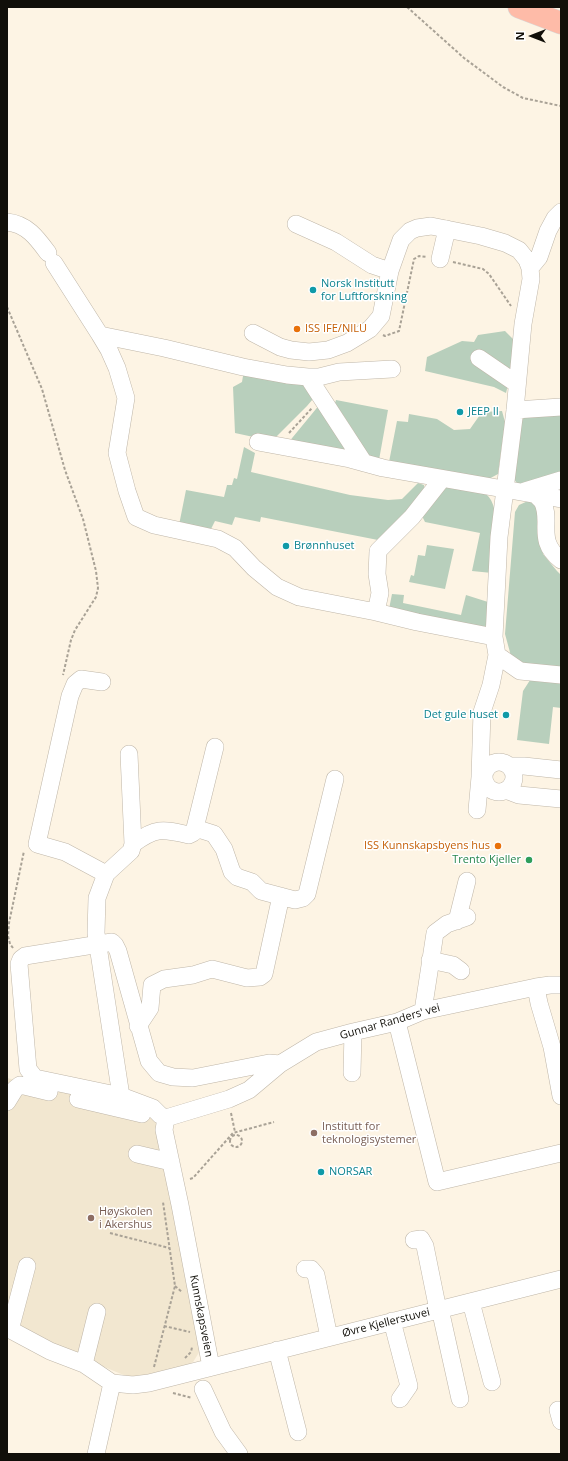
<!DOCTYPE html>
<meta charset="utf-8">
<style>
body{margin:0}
#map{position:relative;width:568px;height:1461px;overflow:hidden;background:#fdf4e4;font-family:"Open Sans",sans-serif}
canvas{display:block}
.frame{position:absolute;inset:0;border:8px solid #110f09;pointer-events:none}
.north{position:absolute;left:512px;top:16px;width:40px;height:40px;-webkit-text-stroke:3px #fff;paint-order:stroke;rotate:270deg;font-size:11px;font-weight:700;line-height:16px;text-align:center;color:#110f09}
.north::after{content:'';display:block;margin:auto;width:14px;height:18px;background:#110f09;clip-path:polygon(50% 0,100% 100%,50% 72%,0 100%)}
</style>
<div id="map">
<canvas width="568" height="1461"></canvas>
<div class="frame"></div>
<div class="north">N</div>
</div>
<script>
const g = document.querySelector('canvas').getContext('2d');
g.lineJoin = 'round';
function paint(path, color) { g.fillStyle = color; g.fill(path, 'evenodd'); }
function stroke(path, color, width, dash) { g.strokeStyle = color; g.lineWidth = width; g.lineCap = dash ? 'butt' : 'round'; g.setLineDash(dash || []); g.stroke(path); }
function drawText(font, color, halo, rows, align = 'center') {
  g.font = font + ' "Open Sans",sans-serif'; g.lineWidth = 3; g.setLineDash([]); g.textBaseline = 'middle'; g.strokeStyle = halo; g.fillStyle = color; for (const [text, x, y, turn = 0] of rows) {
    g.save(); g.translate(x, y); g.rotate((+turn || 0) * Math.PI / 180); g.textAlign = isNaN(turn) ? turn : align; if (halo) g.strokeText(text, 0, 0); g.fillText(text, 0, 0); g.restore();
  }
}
paint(new Path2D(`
 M7,1078l148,35 45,238 -7,11 -9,5 -53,11 -56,-23 -68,-32z`), '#f2e7d0');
paint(new Path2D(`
 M505,331l9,9 -6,45 -2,8 -12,-6 -69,-16 2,-14 35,-16 12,1 4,-7z
 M244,370l57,13 17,10 -11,13 -35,35 -37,-8 -2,-46 9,-5z
 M325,398l33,59 -70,-14z
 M336,400l52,10 -9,50 -13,-2 -13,-28 -18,-27z
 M502,411l3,11 -7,52 -13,7 -96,-19 8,-41 11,1 1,-8 28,5 17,11 16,-1 12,-17z
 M561,413v62l-43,10 -6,-9 6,-54 12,-8z
 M244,447l11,6 -4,19 99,23 38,5 14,-1 16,-16 6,2 1,7 -47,48 -117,-23 -1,5 -25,-5 -3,8 -17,-4 -4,8 -32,-4 7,-35 38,7 3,-12h5l2,-7 3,1z
 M449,486c7,2 32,5 37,8 17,14 8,59 6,79l-20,-2 8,-38 -55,-11 -4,-8 14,-18z
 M528,501l11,5 4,48 14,17 4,4v94l-42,-7 -8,-6 -6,-22 10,-122 4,-7z
 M427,545l27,4 -9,40 -36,-7 2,-7 3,1 4,-21 7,1z
 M392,594l12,1 -1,8 58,12 5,-20 22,7 -1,23 -8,5 -90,-21z
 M532,677l29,1v30l-8,-1 -4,37 -32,-4 6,-49z`), '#b8cfbc');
const minor = new Path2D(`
 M7,222c20,2 30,16 41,31
 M296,224l40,18 36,23 18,6
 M440,259l7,-30
 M54,263l46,72 64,13 79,19 44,8 21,2h11l20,-5 53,-3
 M530,268l9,-11 9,-26 7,-13 6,-6
 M253,333l27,14 11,3 18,2 19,-2 19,-7 23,-14 11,-13 9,-45 11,-31 9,-9 7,-3 14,-2 50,10 24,7 14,7 8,10 3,8 1,11 -8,45 -8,86 -16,127 -5,100 3,18 -6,30 -9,27 -2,65 -3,33
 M100,335l9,15 8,18 9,30 -9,55 10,38 9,26 18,8 64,14 17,9 19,20 23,19 22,10 77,15 4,-19 -3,-19 1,-23 34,-34 30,-38
 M479,358l38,26
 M308,377l56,86
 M515,410l46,-3
 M258,442l92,17 33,9 178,31
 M525,491l36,-11
 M535,494c2,2 5,5 7,7 11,20 -7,39 19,59
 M376,612l41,10 77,15
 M497,655l23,16 41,4
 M102,682l-21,-3 -6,5 -5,12 -33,148 28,8 41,22 -9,24 -1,35 25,163
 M215,747l-20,81 19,6 10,15 8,23 5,5 15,5 9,9 34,9 8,-2 4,-4 28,-115
 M484 777a15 15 0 1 1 30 0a15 15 0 1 1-30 0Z
 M509,766h15l37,4
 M506,790l13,5 42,4
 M133,844c23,-17 30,-15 56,-9l4,-2 2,-5
 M106,874l25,-23 2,-7 -4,-90
 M457,921l10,-40
 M430,960l23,5 8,6
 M536,987l3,16 13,44 9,49
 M423,1011l12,-78 12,-9 20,-7
 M397,1022l40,160 124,-29
 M138,1026l12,-18 2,-23 12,-6 29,-4 19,-6 35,9 13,-1 4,-3 17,-78
 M352,1073l1,-41
 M78,1099l64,15
 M7,1102l8,-13 5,-4 29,7
 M166,1118l-6,-3 -7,-7 -32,-12 -86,-18 -7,-9 -9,-105 2,-5 4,-3 87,-14 3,3 3,6 31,110 10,12 14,4 20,1 76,-15 11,1
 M166,1118l63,-19 20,-9 31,-26 36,-22 37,-10 44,-10 26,-11 113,-24 14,-2h11
 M166,1118l-2,12 16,75 31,162
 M137,1154l34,8
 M414,1240l7,-1 4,7 13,64
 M305,1269h6l5,6 13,62
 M471,1302l21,80
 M440,1309l20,90
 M392,1321l17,65 -9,13
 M7,1328l43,23 34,13 28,19 21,2 16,-2 412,-104
 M10,1330l17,-64
 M277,1350l21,82
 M84,1364l13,-52
 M203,1389l20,43 16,22
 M558,1410l3,11
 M96,1454l16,-71`);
const highway = new Path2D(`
 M519,7l42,16`);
stroke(minor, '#bfb6a8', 18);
stroke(highway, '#d9d9d8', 23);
stroke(new Path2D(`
 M407,7l57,51 39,29 20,11 38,8
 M453,262l30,7 6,5 22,32
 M7,307l35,82 23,81 18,49 13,52 2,17 -2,9 -21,33 -4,10 -8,35
 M383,335l2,1 14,-5 15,-72 5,-3 8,1
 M289,433l23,-25
 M560,902h1
 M13,948l-3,-4 -2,-8 1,-13 15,-72
 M231,1113l4,19
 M230 1141a6 6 0 1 1 12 0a6 6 0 1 1-12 0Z
 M190,1179l3,-1 40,-45 41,-11
 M110,1233l59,15
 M175,1286l7,6
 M164,1326l26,6
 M185,1358l6,-6 1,-5
 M154,1367l21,-81 -12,-84
 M173,1393l19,5`), '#a9a296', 2, [3, 2]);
stroke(minor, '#fff', 17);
stroke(highway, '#febba8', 22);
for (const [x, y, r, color] of [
 [313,290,4,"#0f9aa8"],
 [297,329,4,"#e8710a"],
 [460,412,4,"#0f9aa8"],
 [286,546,4,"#0f9aa8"],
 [506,715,4,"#0f9aa8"],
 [498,846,4,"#e8710a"],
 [529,860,4,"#2e9e5b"],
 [314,1133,4,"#8d6e63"],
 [321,1172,4,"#0f9aa8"],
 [91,1218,4,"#8d6e63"]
]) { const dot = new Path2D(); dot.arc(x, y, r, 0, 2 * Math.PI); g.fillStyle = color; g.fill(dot); stroke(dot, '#fff', 1.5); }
drawText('11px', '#0d838f', '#fff', [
 ["Norsk Institutt",321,284],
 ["for Luftforskning",321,297],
 ["JEEP II",468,412],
 ["Brønnhuset",294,546],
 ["Det gule huset",498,715,"right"],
 ["NORSAR",329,1172]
], 'left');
drawText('11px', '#c56008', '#fff', [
 ["ISS IFE/NILU",305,329],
 ["ISS Kunnskapsbyens hus",490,846,"right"]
], 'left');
drawText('11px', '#27864d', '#fff', [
 ["Trento Kjeller",521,860]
], 'right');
drawText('11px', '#110f09', '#fff', [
 ["Gunnar Randers' vei",390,1022,-16],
 ["Kunnskapsveien",201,1316,79],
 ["Øvre Kjellerstuvei",386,1323,-14]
]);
drawText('11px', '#785e54', '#fff', [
 ["Institutt for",322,1127],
 ["teknologisystemer",322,1140],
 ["Høyskolen",99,1212],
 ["i Akershus",99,1225]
], 'left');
</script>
